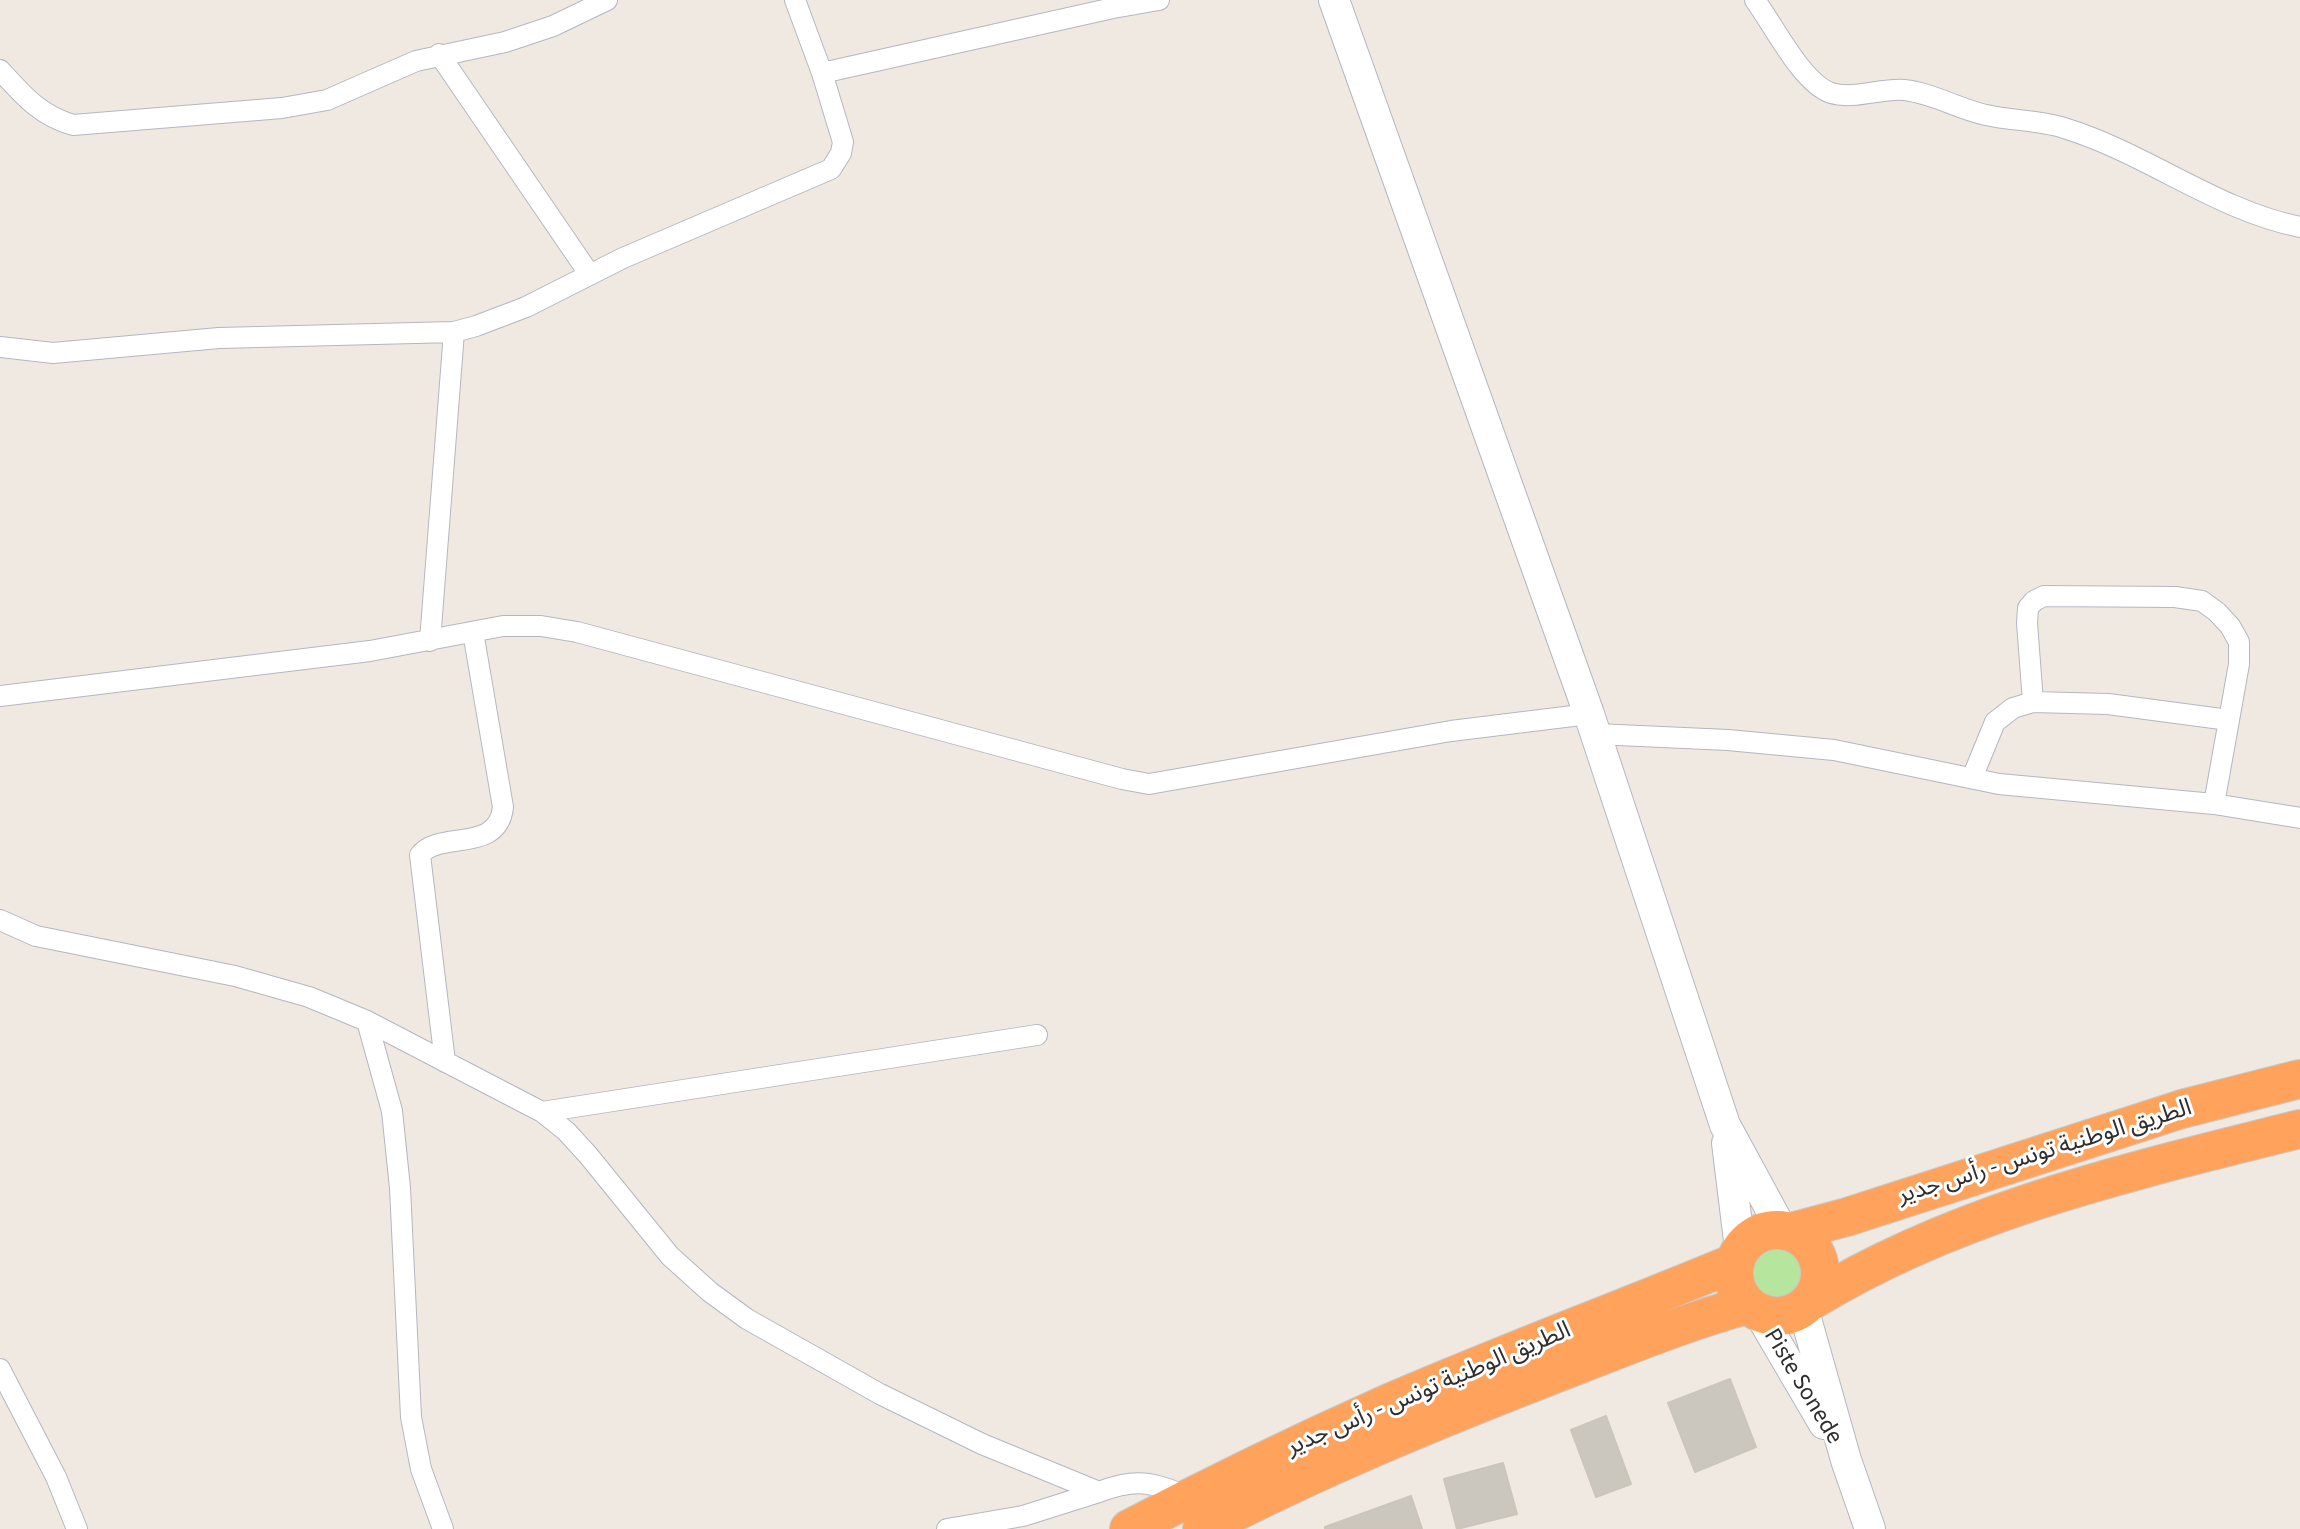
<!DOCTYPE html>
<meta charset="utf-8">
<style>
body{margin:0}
canvas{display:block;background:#efe9e1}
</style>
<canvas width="2300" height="1529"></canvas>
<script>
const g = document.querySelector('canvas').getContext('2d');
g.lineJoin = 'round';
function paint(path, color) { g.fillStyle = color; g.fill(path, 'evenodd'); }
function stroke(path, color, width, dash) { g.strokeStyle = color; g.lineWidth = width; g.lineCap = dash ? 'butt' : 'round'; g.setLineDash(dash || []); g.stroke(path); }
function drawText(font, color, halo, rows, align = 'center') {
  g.font = font + ' "Source Sans 3","Noto Sans Arabic",sans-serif'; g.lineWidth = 6; g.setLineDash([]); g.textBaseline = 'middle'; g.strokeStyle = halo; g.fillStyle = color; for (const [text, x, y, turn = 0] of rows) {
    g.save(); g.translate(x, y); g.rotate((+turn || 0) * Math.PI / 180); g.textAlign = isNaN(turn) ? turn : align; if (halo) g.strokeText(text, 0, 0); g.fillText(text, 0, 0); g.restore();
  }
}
paint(new Path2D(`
 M1749 1273a30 30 0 1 1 60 0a30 30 0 1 1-60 0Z`), '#b6e59e');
const building = new Path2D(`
 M1730,1379l26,68 -61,25 -27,-69z
 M1606,1416l25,68 -35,13 -25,-67z
 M1503,1463l14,51 -60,15 -13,-50z
 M1411,1496l11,33h-97v-2z`);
paint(building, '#cbc7bf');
stroke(building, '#cbc5ba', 2);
const street = new Path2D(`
 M1755,0c19,26 47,83 76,93 23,7 50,-5 73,-3 29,3 54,19 82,25 26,6 53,5 78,13 82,25 152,82 236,99
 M439,54l151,221
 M0,70c23,25 39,45 73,55l209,-17 45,-8 89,-39 89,-19 48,-16 54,-26
 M822,73l291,-65 46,-8
 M0,347l53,6 166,-15 235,-6
 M430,641l24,-309 22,-6 50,-19 97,-49 208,-89 10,-16 2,-11 -21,-69 -27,-73
 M0,696l370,-45 133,-25h38l36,6 545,147 27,5 302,-53 138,-17
 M2033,702l-6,-79 1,-15 6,-7 10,-5 131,1 27,4 15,11 13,14 9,16v22l-25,140
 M1596,734l132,6 106,10 165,34 215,20 86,14
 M1972,778l23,-56 18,-14 20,-6 75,2 121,16
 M0,920l36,16 199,40 74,21 58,24 175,91 24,19 22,24 82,101 40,36 37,27 133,75 102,50 117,48c39,-15 53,-9 91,5
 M367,1021l25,90 8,77 11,229 10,52 22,60
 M445,1062l-25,-207c20,-25 78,-1 83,-48l-30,-175
 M542,1112l495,-77
 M0,1369l56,108 21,52
 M947,1529l76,-13 76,-24`);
const secondary = new Path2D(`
 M1334,0l255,714 136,411 57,105
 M1727,1143l13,106
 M1803,1308l43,152 24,69
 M1759,1313l65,111`);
const highway = new Path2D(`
 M1734 1273a43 43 0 1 1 86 0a43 43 0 1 1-86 0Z
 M1791,1232l56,-15 335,-108 118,-30
 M1811,1301c148,-91 322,-130 489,-172
 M1129,1529c82,-43 166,-84 251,-122 117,-51 236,-95 354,-144
 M1202,1529c111,-58 227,-106 345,-152 66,-25 131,-53 200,-72`);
stroke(street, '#b4b7c1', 22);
stroke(secondary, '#b4b7c1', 32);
stroke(highway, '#c9c9c9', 40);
stroke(street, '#fff', 20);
stroke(secondary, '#fff', 30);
stroke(highway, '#ffa35c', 38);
drawText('24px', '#2e2e2e', '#fff', [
 ["الطريق الوطنية تونس - رأس جدير",2045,1153,-17],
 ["Piste Sonede",1802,1387,59],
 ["الطريق الوطنية تونس - رأس جدير",1429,1390,-23]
]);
</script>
